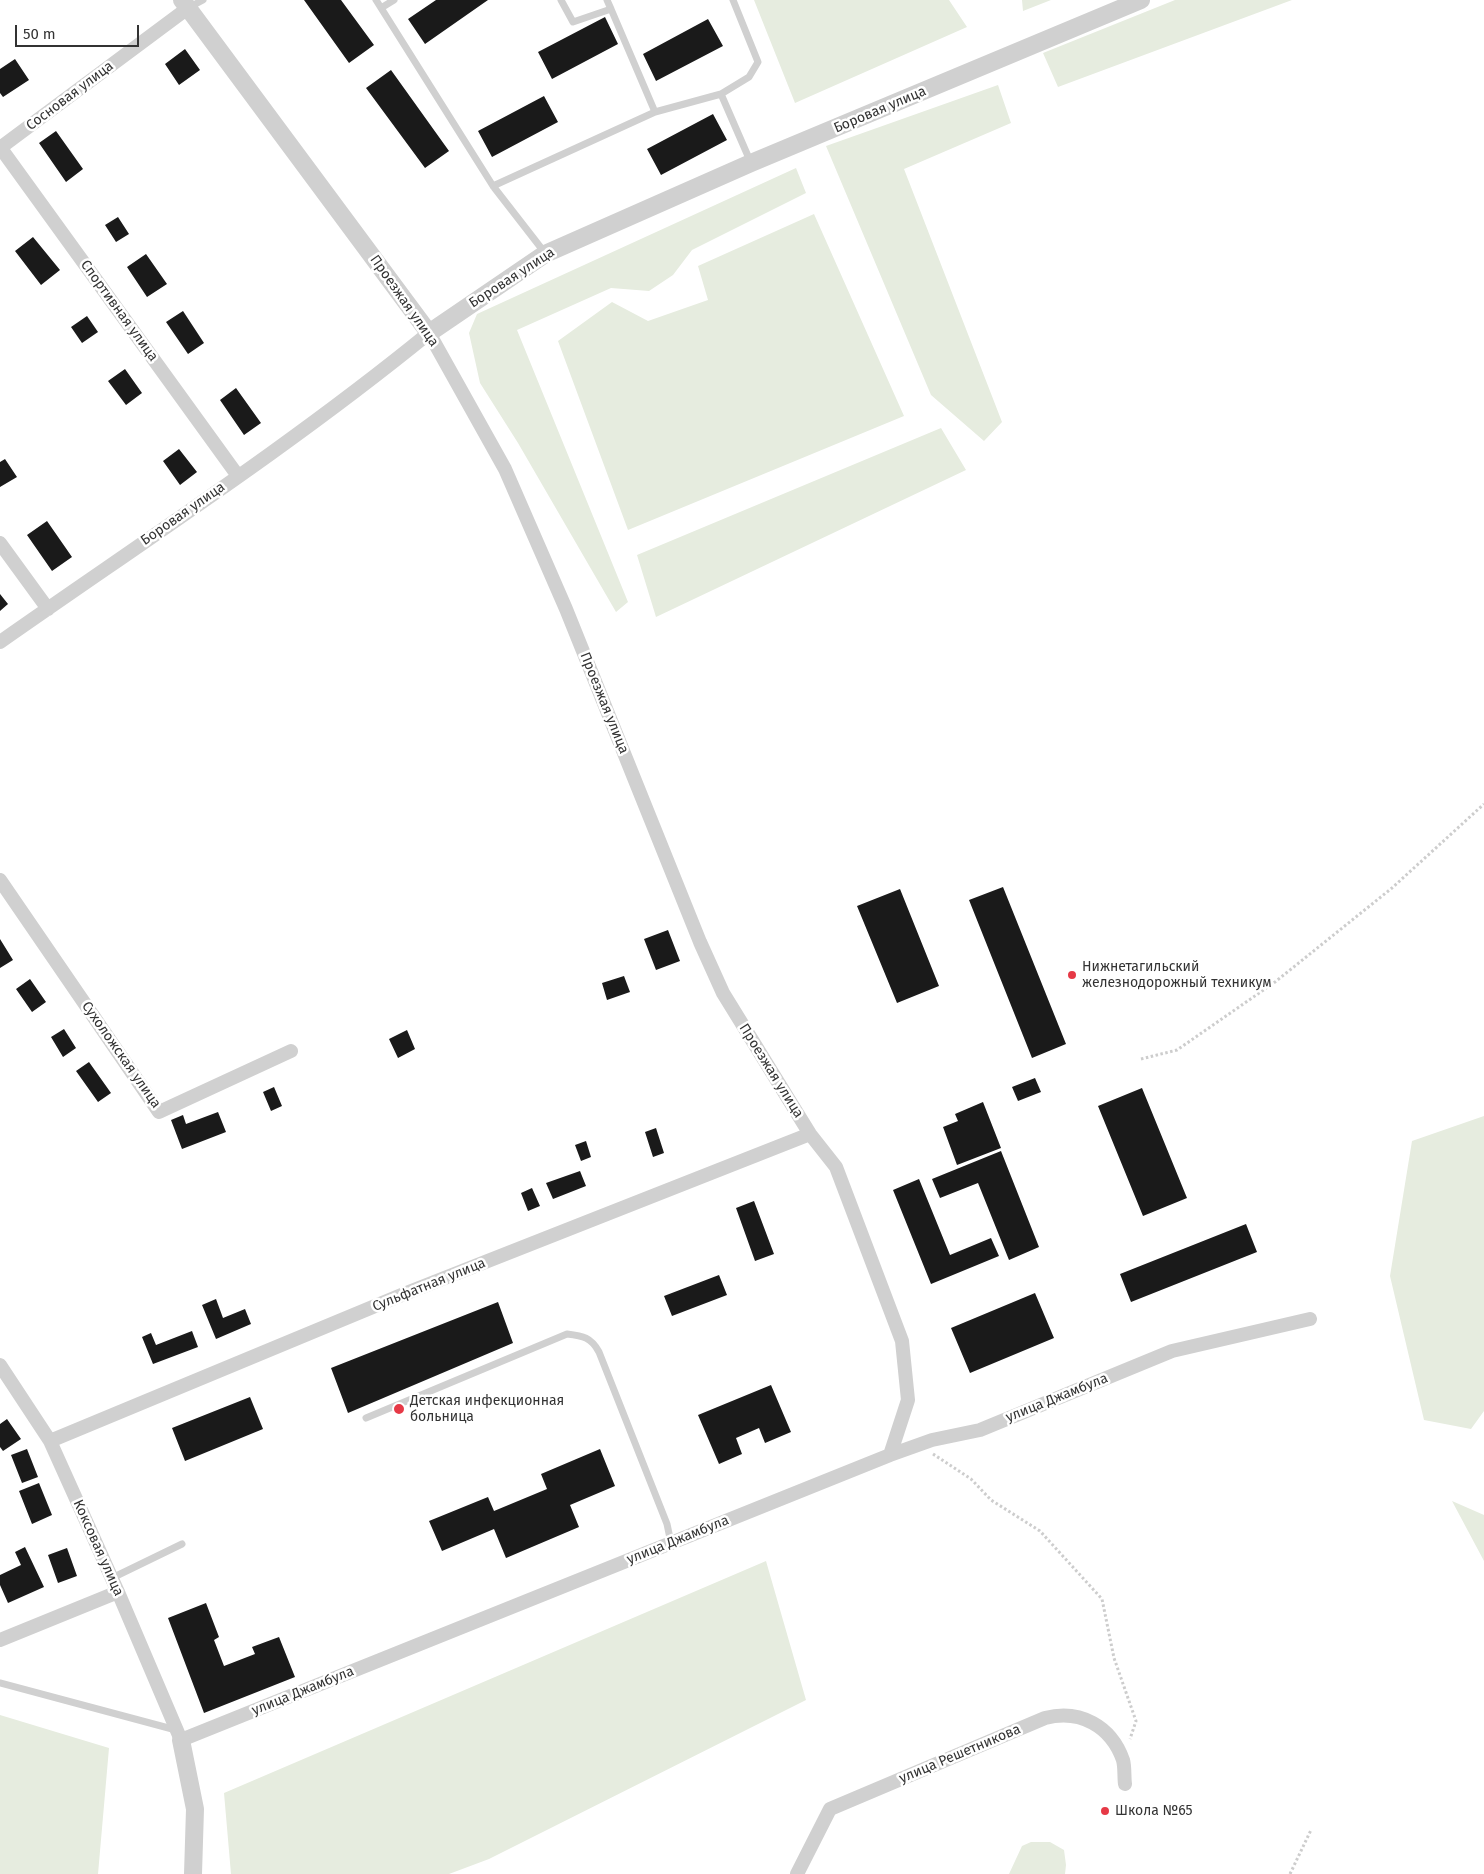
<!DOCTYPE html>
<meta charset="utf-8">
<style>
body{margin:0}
#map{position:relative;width:1484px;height:1874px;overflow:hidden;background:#fff;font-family:"Fira Sans",sans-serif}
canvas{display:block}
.scale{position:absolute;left:15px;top:25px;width:124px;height:22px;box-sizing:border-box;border:2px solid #333;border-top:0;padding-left:6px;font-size:15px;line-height:18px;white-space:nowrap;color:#333;-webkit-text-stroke:4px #fff;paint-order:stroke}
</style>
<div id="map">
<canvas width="1484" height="1874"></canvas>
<div class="scale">50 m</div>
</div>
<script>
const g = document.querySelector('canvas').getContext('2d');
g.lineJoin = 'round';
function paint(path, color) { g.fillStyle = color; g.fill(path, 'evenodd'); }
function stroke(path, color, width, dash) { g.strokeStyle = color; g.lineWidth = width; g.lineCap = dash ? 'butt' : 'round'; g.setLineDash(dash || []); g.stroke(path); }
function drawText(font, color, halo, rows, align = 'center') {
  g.font = font + ' "Fira Sans",sans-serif'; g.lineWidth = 5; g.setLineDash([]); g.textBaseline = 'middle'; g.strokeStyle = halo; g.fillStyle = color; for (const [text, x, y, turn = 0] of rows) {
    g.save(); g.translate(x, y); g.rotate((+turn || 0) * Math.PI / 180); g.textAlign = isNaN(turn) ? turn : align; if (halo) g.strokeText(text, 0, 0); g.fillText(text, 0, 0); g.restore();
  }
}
paint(new Path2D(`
 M754,0h195l18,27 -172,76z
 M1022,0h29l-28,11z
 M1175,0h117l-234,87 -15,-34z
 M998,85l13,38 -107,46 98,253 -18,19 -53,-46 -105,-249z
 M796,168l10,25 -114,57 -19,25 -24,16 -38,-3 -94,42 111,272 -12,10 -98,-169 -38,-60 -11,-50 8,-19z
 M814,214l90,202 -276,114 -70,-189 54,-39 36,19 60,-21 -10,-34z
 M941,428l25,42 -310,147 -19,-62z
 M1484,1116v295l-13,18 -47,-9 -34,-144 22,-135z
 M1452,1501l32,14v46z
 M766,1561l40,139 -317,159 -40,15h-218l-7,-81z
 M0,1715l109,33 -11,126h-98z
 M1031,1842h19l14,8 2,15 -1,9h-56l13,-28z`), '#e6ecdf');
paint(new Path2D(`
 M304,0h37l33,45 -25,18z
 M436,0h52l-63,44 -17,-25z
 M605,17l13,27 -66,35 -14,-27z
 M708,19l15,27 -67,35 -13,-27z
 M185,49l15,21 -21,15 -14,-21z
 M15,59l14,21 -26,17 -3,-4v-24z
 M391,70l58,81 -24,17 -59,-80z
 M544,96l14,26 -66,35 -14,-26z
 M713,114l14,26 -66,35 -14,-26z
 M56,131l27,38 -17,13 -27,-39z
 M118,217l11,17 -13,8 -11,-17z
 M33,237l27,33 -19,15 -26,-34z
 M146,254l21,30 -20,13 -20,-30z
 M183,311l21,32 -16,11 -22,-32z
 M87,316l11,16 -16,11 -11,-16z
 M125,369l17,24 -16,12 -18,-24z
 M236,388l25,35 -17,12 -24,-35z
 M179,449l18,23 -17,13 -17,-24z
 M5,459l12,18 -17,10v-25z
 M47,521l25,36 -20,14 -25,-36z
 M0,594l8,10 -8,7z
 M1003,887l63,157 -34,14 -63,-158z
 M900,889l39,97 -42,17 -40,-97z
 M668,930l12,31 -24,9 -12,-31z
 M0,939l13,21 -13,8z
 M624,976l6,16 -23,8 -5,-17z
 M30,979l16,23 -14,10 -16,-23z
 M64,1029l12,19 -13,9 -12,-20z
 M407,1030l8,19 -17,9 -9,-19z
 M89,1062l22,31 -13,9 -22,-31z
 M1035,1078l6,14 -23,9 -6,-14z
 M274,1087l8,19 -11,5 -8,-19z
 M1142,1088l45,110 -44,18 -45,-110z
 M983,1102l18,46 -44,17 -14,-38 15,-6 -3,-7z
 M218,1112l8,20 -44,17 -11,-29 12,-5 3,9z
 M656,1128l8,25 -11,4 -8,-25z
 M586,1141l5,16 -10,4 -6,-16z
 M1001,1151l38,96 -30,13 -31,-77 -38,15 -8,-19z
 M580,1171l6,15 -33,13 -7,-16z
 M919,1179l31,76 41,-17 8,18 -68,28 -38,-94z
 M532,1188l8,18 -12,5 -7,-18z
 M754,1201l20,53 -19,7 -19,-53z
 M1246,1224l11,28 -126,50 -11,-28z
 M719,1275l8,20 -55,21 -8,-20z
 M1035,1293l19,45 -84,35 -19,-45z
 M216,1299l7,19 22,-9 6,15 -35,15 -14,-34z
 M498,1302l15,41 -165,70 -17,-45z
 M192,1331l6,16 -45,17 -11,-27 9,-4 5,12z
 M771,1385l20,47 -26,11 -6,-15 -23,10 6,16 -23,10 -21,-49z
 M250,1397l13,32 -78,32 -13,-33z
 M7,1419l14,20 -18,12 -3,-4v-23z
 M27,1449l11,28 -16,6 -11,-28z
 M600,1449l15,37 -45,19 9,22 -73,31 -12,-29 -52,22 -13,-30 59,-24 6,14 53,-22 -6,-15z
 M39,1483l13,32 -20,9 -13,-33z
 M25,1547l19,40 -36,16 -8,-18v-10l21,-10 -6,-13z
 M67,1548l10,28 -19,7 -10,-28z
 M206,1603l13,34 -5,3 10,26 31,-12 -3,-7 27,-10 16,40 -91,36 -36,-95z`), '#1a1a1a');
stroke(new Path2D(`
 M1141,1059l36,-9 98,-68 117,-94 92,-84
 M933,1454l38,25 20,21 49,31 62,68 12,59 22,63 -6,18
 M1290,1874l21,-44`), '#cdcdcd', 3, [2.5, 2.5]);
stroke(new Path2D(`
 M376,0l117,186 52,67
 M561,0l12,22 38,-13 -4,-9
 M188,8l15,-8
 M381,8l13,-8
 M611,9l44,103
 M721,94l28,-17 9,-15 -25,-62
 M493,186l162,-74 66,-18 30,69
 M366,1418l201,-84c16,2 24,3 32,18l68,172 4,19
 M112,1578l70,-34
 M0,1683l176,47`), '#d0d0d0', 7);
stroke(new Path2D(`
 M0,147l238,329
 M0,148l188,-140
 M0,543l48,66
 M0,642c144,-101 293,-198 429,-309l76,136 61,140 134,333 23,51 87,141 26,33 66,174 6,59 -18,55
 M0,880l159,232 132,-61
 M0,1365l50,76 68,151 63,148 709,-285 42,-15 48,-10 192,-79 138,-32
 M50,1441l354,-147 406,-160
 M0,1640l118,-48
 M797,1874l33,-65 215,-91c35,-9 66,8 78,42 2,7 1,17 2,24`), '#d0d0d0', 14);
stroke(new Path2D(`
 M182,0l247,333 116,-79 206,-91 390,-163
 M181,1740l14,69 -2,65`), '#d0d0d0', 18);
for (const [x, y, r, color] of [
 [1072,975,5,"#e63946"],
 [399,1409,6,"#e63946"],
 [1105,1811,5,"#e63946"]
]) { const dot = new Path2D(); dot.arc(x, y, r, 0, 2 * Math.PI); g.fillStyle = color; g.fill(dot); stroke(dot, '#fff', 2); }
drawText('14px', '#333', '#fff', [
 ["Сосновая улица",70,96,-37],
 ["Боровая улица",880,110,-23],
 ["Боровая улица",512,278,-33],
 ["Проезжая улица",404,301,55],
 ["Спортивная улица",119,311,54],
 ["Боровая улица",183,514,-35],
 ["Проезжая улица",604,703,68],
 ["Сухоложская улица",121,1055,55],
 ["Проезжая улица",771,1071,58],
 ["Сульфатная улица",429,1285,-22],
 ["улица Джамбула",1057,1398,-22],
 ["улица Джамбула",678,1540,-22],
 ["Коксовая улица",98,1548,66],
 ["улица Джамбула",303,1691,-22],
 ["улица Решетникова",960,1754,-23]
]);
drawText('14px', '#333', '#fff', [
 ["Нижнетагильский",1082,967],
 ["железнодорожный техникум",1082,983],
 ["Детская инфекционная",410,1401],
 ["больница",410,1417],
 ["Школа №65",1115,1811]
], 'left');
</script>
